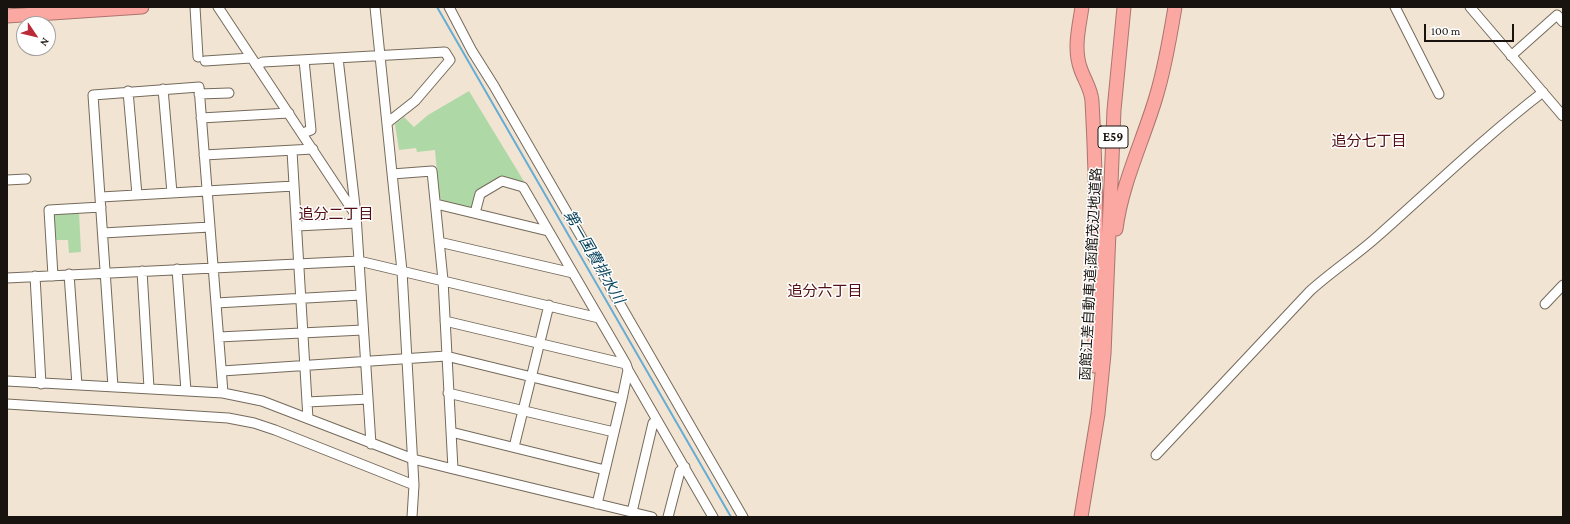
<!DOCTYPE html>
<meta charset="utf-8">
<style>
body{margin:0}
#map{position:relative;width:1570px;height:524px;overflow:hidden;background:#f1e4d3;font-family:"Crimson Pro",serif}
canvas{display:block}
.frame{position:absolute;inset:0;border:8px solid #18130e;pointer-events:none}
.north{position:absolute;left:16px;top:16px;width:40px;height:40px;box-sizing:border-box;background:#fff;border:1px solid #a3a19f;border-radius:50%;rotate:125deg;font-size:11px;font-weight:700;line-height:16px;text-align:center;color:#18130e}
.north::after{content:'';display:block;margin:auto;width:14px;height:18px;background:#bb2b37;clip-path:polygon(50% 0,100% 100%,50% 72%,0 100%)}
.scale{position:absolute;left:1424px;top:24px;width:90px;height:18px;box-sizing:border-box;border:2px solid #18130e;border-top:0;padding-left:5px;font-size:12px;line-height:14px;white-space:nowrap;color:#18130e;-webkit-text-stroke:3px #fff;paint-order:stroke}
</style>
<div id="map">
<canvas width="1570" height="524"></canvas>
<div class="frame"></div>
<div class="north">N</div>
<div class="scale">100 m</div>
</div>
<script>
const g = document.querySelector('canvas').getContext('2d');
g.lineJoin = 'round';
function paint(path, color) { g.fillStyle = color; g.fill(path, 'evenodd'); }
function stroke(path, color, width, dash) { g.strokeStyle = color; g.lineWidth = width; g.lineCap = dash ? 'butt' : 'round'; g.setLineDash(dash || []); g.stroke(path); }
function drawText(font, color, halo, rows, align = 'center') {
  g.font = font + ' "Crimson Pro","Noto Sans JP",serif'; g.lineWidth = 3; g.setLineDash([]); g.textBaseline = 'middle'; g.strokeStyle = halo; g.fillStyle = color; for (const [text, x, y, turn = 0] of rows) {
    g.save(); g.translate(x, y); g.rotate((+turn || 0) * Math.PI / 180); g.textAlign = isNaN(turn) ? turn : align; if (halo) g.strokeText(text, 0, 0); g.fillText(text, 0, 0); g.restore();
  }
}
paint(new Path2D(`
 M469,91l56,92 -24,-5 -25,14 -2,13 -4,3 -25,-5 -6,-6 -4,-47 -18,2 -1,-4 -17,2 -4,-26 9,-7 10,10 14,-12z
 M79,212l2,40 -12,1 -1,-13h-15l-1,-22 3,-5z`), '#afd8a7');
stroke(new Path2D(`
 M437,7c99,170 195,341 294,510`), '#67acd3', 2);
const minor = new Path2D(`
 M195,7l3,50
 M218,7l137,207
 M375,7l27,264 12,214 -2,32
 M449,7l23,44 22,35 249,431
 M1395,7l44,87
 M1470,7l93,109
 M1511,56l46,-41 6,7
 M338,58l18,157 15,229
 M205,61l46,-3
 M256,65l7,-3 182,-10 5,8 -35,41 -28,22
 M163,89l9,104
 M128,91l9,104
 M199,94l30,-1
 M201,118l88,-5
 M303,133l8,-3 -7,-70
 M292,151l16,268
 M204,155l109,-6
 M7,180l19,-1
 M101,197l193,-11
 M436,204l112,27
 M297,226l59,-3
 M103,233l107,-6
 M439,242l134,31
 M177,269l9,122
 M142,271l7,117
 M69,274l8,111
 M35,276l6,108
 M53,276l-4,-66 52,-3
 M7,278l352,-17 240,57
 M216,303l145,-8
 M1545,304l18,-19
 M445,321l181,43
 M219,337l144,-7
 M628,370l85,147
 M222,371l224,-15 176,43 6,-29 -2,-6 -103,-177 -21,-6 -22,13 -5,19
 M7,381l216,12
 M113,387l-20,-292 106,-8 24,306 39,8 151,58 40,10 -10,-189 -11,-109 -40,3
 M448,393l166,39
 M307,402l61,-3
 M7,404l221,14 26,5 21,7 139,55
 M451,432l154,38
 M514,447l35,-142
 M1156,455l154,-164c22,-20 47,-36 69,-56 54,-48 107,-99 164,-143
 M453,469l199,48
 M597,504l25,-105
 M632,512l21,-89 4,-3
 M668,517l12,-46 5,-4`);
const highway = new Path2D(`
 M1082,7c-3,21 -9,42 -1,63 4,11 10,19 11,31 5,88 5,177 2,265
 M7,16l135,-9
 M1116,229c6,-46 27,-88 40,-132 9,-29 14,-60 19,-90
 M1081,517l17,-103 6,-60 10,-244 10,-103`);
stroke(minor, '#756a5b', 11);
stroke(highway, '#ac746e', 15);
stroke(minor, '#fff', 9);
stroke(highway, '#fca8a2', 13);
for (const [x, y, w] of [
 [1113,137,30]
]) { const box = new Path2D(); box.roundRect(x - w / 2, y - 11, w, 22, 3); g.fillStyle = '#fff'; g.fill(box); stroke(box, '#18130e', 1); }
drawText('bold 13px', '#18130e', null, [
 ["E59",1113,137]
]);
drawText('14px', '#18130e', '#fff', [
 ["函館江差自動車道;函館茂辺地道路",1091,274,-87]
]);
drawText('15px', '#540f14', '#fff', [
 ["追分七丁目",1369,141],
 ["追分二丁目",336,214],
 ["追分六丁目",825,291]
]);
drawText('italic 15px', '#023f59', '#fff', [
 ["第一国費排水川",594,257,60]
]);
</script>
